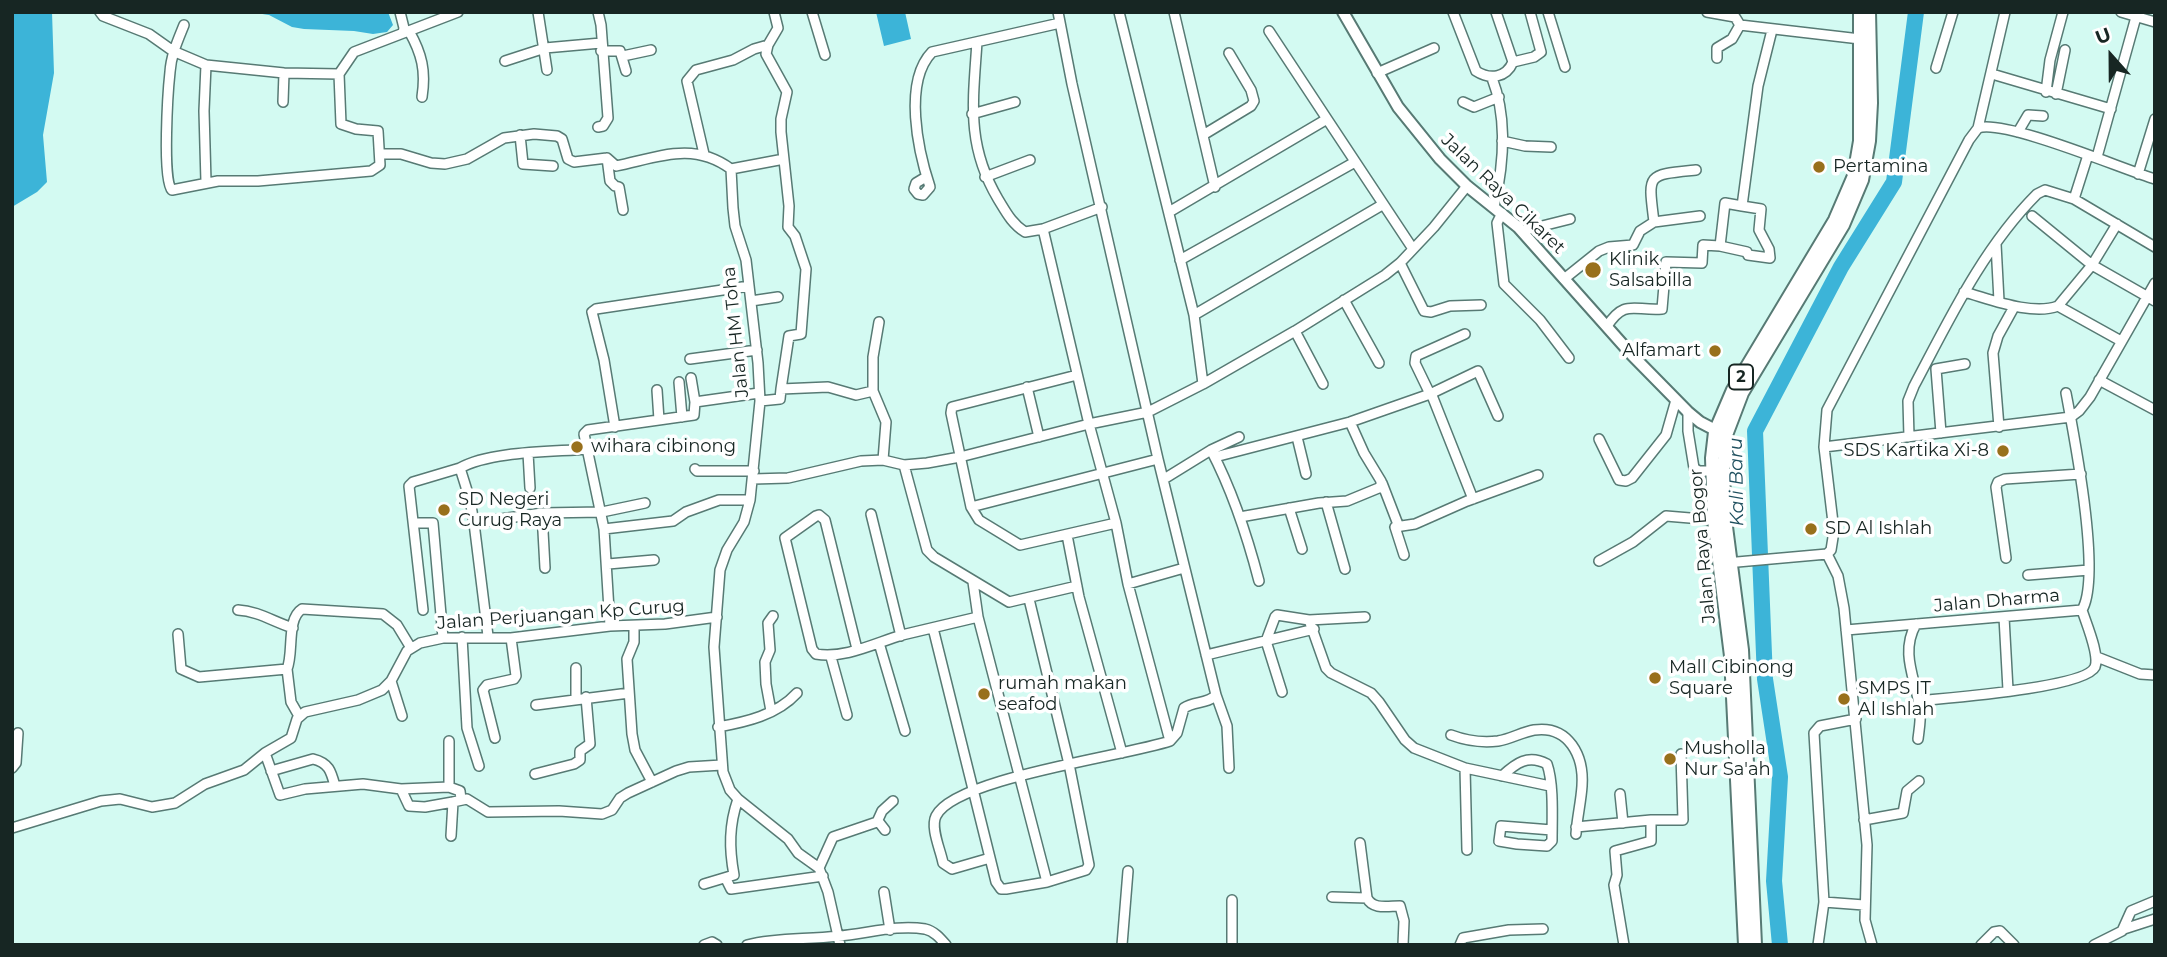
<!DOCTYPE html>
<style>
body{margin:0}
#map{position:relative;width:2167px;height:957px;overflow:hidden;background:#d3faf2;font-family:Montserrat,sans-serif}
canvas{display:block}
.frame{position:absolute;inset:0;border:14px solid #172623;pointer-events:none}
.north{position:absolute;left:2076px;top:21px;width:70px;height:70px;-webkit-text-stroke:5px #fff;paint-order:stroke;rotate:339deg;font-size:19px;font-weight:700;line-height:28px;text-align:center;color:#172623}
.north::after{content:'';display:block;margin:auto;width:24px;height:32px;background:#172623;clip-path:polygon(50% 0,100% 100%,50% 72%,0 100%)}
</style>
<div id="map">
<canvas width="2167" height="957"></canvas>
<div class="frame"></div>
<div class="north">U</div>
</div>
<script>
const g = document.querySelector('canvas').getContext('2d');
g.lineJoin = 'round';
function paint(path, color) { g.fillStyle = color; g.fill(path, 'evenodd'); }
function stroke(path, color, width, dash) { g.strokeStyle = color; g.lineWidth = width; g.lineCap = dash ? 'butt' : 'round'; g.setLineDash(dash || []); g.stroke(path); }
function drawText(font, color, halo, rows, align = 'center') {
  g.font = font + ' Montserrat,sans-serif'; g.lineWidth = 7; g.setLineDash([]); g.textBaseline = 'middle'; g.strokeStyle = halo; g.fillStyle = color; for (const [text, x, y, turn = 0] of rows) {
    g.save(); g.translate(x, y); g.rotate((+turn || 0) * Math.PI / 180); g.textAlign = isNaN(turn) ? turn : align; if (halo) g.strokeText(text, 0, 0); g.fillText(text, 0, 0); g.restore();
  }
}
paint(new Path2D(`
 M12,12h40l2,61 -11,62 4,47 -10,10 -25,15z
 M249,12h139l5,13 -6,7 -14,2 -19,-3 -50,-2 -12,-2 -23,-12z
 M876,12h29l6,27 -27,7z`), '#3cb4d8');
stroke(new Path2D(`
 M1780,945l-6,-64 6,-104 -15,-98 -10,-248 86,-164 53,-85 22,-170`), '#3cb4d8', 16);
const minor = new Path2D(`
 M100,12l3,4 46,18 24,17 33,14 78,8 55,1
 M400,12l4,16 -1,5
 M538,12l9,58
 M598,12l3,13 7,93 -5,8 -5,1
 M774,12l4,16 -10,17 -2,9 21,38 -6,27v13l8,74 -1,21 7,9 11,33 -5,65 -12,2 -8,53
 M812,12l13,43
 M1119,12l75,303 9,69
 M1174,12l41,175
 M1453,12l23,59c14,9 30,7 37,-9
 M1496,12l17,50 21,-5 7,-5 -11,-40
 M1548,12l17,55
 M1707,12l28,5 5,8 120,14
 M2121,12l34,10
 M184,25c-6,15 -13,30 -14,47 -2,18 -8,108 2,118l46,-9h40l113,-10 9,-6 -2,-34 -22,-2 -15,-5 -2,-50 15,-22 104,-40
 M409,31c13,23 17,40 13,66
 M1269,31l58,88
 M977,42c-4,60 -11,103 21,157 8,13 14,25 27,33l18,-3 59,-22
 M601,51h19l6,20
 M623,56l28,-6
 M1717,58v-10l15,-9 8,-14
 M505,61l40,-13 56,-5
 M1936,68l17,-56
 M1377,73l57,-25
 M1992,74l119,35
 M1492,78c16,41 12,86 2,129
 M2046,92l4,-32 13,-48
 M2056,94l9,-44
 M283,102l1,-29
 M1463,102l11,5 25,-10
 M972,114l43,-12
 M1978,128l27,-116
 M2018,132l10,-17 15,1
 M520,135l3,29 30,2
 M1203,135l48,-29 3,-5 -3,-11 -22,-37
 M1502,141l23,5 26,1
 M380,154h21l30,9 14,1 22,-5 37,-21 30,-4 23,2 5,3 6,20 6,3 33,-4 9,8c43,-9 77,-25 115,3
 M704,154l-17,-73 9,-11 37,-10 21,-11 14,-4
 M2097,157l39,-140
 M607,158l3,23 5,5 4,1 4,23
 M731,169l2,39 2,18 11,34 12,103 2,38 -10,99 -6,22 -17,28 -7,20 -6,77 9,125 7,18 8,9 50,40 10,14 21,15 9,24 12,53
 M731,169l53,-10
 M2138,174l17,-55
 M926,177l-10,6 -2,6 4,5 5,1 7,-8c-12,-36 -27,-105 2,-135l128,-29
 M985,177l45,-17
 M206,182l-2,-71 2,-46
 M2074,199l14,-44
 M1169,212l158,-93 86,130
 M1502,213l-5,10 7,61 36,36 29,38
 M2032,216l60,49 63,36
 M1654,222c-6,-49 -8,-47 42,-52
 M1043,229l46,195 27,99 12,61 42,157
 M1522,231l48,-12
 M1996,244l3,57
 M1720,246l27,6 1,3 22,3 -1,-9 -10,-19 2,-21 -19,-3
 M1180,260l175,-98
 M1400,263l24,48 7,1 19,-6 31,-1
 M1564,279l35,-28 10,-4 24,-2 7,-14 14,-9 46,-6
 M1964,292c26,7 68,24 94,14l34,-41 25,-41
 M1344,300l35,63
 M751,301l27,-4
 M2058,306l63,35
 M1194,315l188,-110
 M1607,326c18,-27 26,-15 55,-17l4,-47 36,1 1,-18 17,1 5,-43 17,3 16,-120 14,-56
 M1295,331l28,53
 M690,359l67,-9
 M1077,375l-125,32 -1,6 20,94 8,13 41,25 96,-22
 M2099,380l56,30
 M679,382l3,35
 M1027,387l12,50
 M657,390l2,30
 M873,391v-34l6,-35
 M1431,393l42,106
 M2066,393c8,43 36,183 16,217
 M1430,394l-15,-31 1,-7 49,-22
 M760,401l20,-2 1,-10 47,-2 28,8 17,-4 13,31 -3,38
 M695,402l64,-9
 M1688,412v19l6,37 5,3h13
 M615,427l-11,-67 -12,-48 4,-3 153,-23
 M1999,427l-6,-74 5,-17 16,-29
 M1941,433l-5,-64 29,-5
 M1297,437l9,37
 M1909,437l-1,-36 6,-15c35,-66 69,-138 123,-192l8,-4 29,9 81,48
 M1599,439l20,41 7,1 6,-3 34,-43 10,-35
 M1824,447l247,-30 8,-6 11,-14 65,-114
 M1211,450c22,42 36,85 48,131
 M528,453l2,35
 M1215,457l135,-35 80,-28 48,-23 20,45
 M904,465l23,85 7,7 75,45 68,-16
 M695,469l2,2h57
 M753,479l35,-1 73,-17 22,-1 21,5 23,-2 33,-6 129,-33 59,-12 55,-28 92,-53 90,-56 15,-12 34,-36 33,-41
 M1164,479l47,-29 28,-13
 M1382,483l17,44
 M1326,502l19,67
 M971,507l187,-48
 M1289,508l13,41
 M542,513l3,55
 M871,514l30,122
 M1240,517l79,-14 28,-2 34,-14v-6l-17,-28 -14,-31
 M414,523h19l10,115
 M474,523l68,-10 60,-1 43,-9
 M604,529l69,-8 13,-9 33,-12h31
 M1067,535l12,62 43,156
 M1827,554l11,22 6,32 23,237 -2,75 7,25
 M1404,555l-9,-28 20,-3 52,-23 71,-26
 M2006,558l-10,-71 2,-5 7,-3 76,-5
 M1599,561l34,-19 33,-26 48,4
 M1726,563l101,-9 4,-4 3,-19 -10,-84 3,-37 142,-270 9,-12c27,-9 144,41 177,51
 M608,564l46,-4
 M2028,575l61,-5
 M1128,584l56,-16
 M1029,599l40,165 20,101 -3,5 -39,12
 M238,610c20,1 36,12 55,18
 M423,610l-14,-124 4,-4 47,-14
 M2004,617l4,73
 M1309,620l17,48 5,5 40,20 8,9 26,38 9,8 51,20 85,18
 M1916,624c-17,30 1,57 4,87 1,9 -1,19 -2,28
 M610,626l-6,-97 -20,-95 4,-4 106,-15 1,-13 -4,-24
 M634,626v16l-7,17 5,75 3,16 17,32
 M933,628l63,254 5,7h5l41,-7 -69,-265 -5,-35
 M1846,630l236,-20
 M178,634l3,35 18,8 88,-8c7,-16 -1,-50 15,-60l81,5 14,11 14,23
 M488,636l-14,-113 -4,-23 -10,-32c30,-17 92,-16 128,-19
 M462,637l5,91 12,38
 M879,643l26,88
 M857,649l-32,-129 -6,-5 -3,1 -31,22 27,111 4,5c29,5 59,-11 86,-19 25,-6 51,-12 76,-18
 M1206,655l108,-26
 M831,657l16,58
 M2097,657l43,17 15,1
 M576,668v31
 M287,669l4,33 8,14
 M391,681l11,35
 M1282,692l-16,-51 9,-24 2,-2 32,5 56,-3
 M1216,695l11,31 2,42
 M1918,701c28,-3 167,-13 177,-34 5,-12 -9,-44 -13,-57
 M536,705l93,-12
 M771,711l-5,-27 -1,-22 5,-12 -2,-27 5,-7
 M718,727c28,-5 59,-12 79,-34
 M1451,735c16,6 30,8 47,6 13,-2 24,-9 36,-11 35,-5 50,26 48,56 -1,16 -5,32 -6,48
 M495,738l-12,-48 4,-5 27,-6 2,-3 -5,-38
 M449,741v46l11,4 1,8
 M265,753l15,42 25,-6 58,-5 38,5 8,17 16,1 28,-5
 M12,768l4,-5 2,-30
 M1465,768l2,82
 M271,771l42,-12c16,4 18,12 22,27
 M535,774l39,-10 6,-4v-9l10,-7 -4,-47
 M1502,776c14,-13 26,-22 45,-12 7,20 5,55 5,77l-5,5 -30,-2 -18,-3 2,-15 51,4
 M401,789l48,-2
 M1620,794l3,29
 M1864,820l39,-7 4,-22 12,-10
 M878,821l7,9
 M1576,827l75,-7h32l-2,-66
 M12,828l89,-27 19,-2 32,8 23,-4 30,-19 39,-14 21,-17 26,-15 6,-19 8,-7 53,-12 24,-10 9,-9 16,-30 13,-8 23,-5h68l99,-12 55,-2 52,-7
 M451,836l2,-34 14,-3 21,13 71,-1 43,3 10,-4 8,-12 8,-5 48,-22 13,-4 33,-2
 M1360,843l7,55
 M990,858l-38,11 -9,-6c-2,-12 -13,-35 -7,-47 18,-38 190,-60 234,-75l7,-8 7,-25c10,-7 24,-4 32,-13l-58,-236 -86,-375 -14,-72
 M819,868l14,-31 44,-15 5,-11 11,-10
 M726,879l5,10 92,-13
 M704,884l30,-9c-5,-27 -5,-50 4,-76
 M884,892l6,38
 M1332,897l35,1c6,12 21,8 33,8l4,15 -1,24
 M1232,900v45
 M1824,902l40,3
 M2124,929l31,-10
 M704,945l8,-3 5,3
 M747,945c32,-8 59,-5 91,-9 28,-2 59,-12 87,-7 9,2 15,9 21,16
 M1122,945l6,-74
 M1460,945l3,-7 46,-8 34,-1
 M1624,945l-10,-60 3,-10 -2,-24 36,-10v-21
 M1818,945l6,-43 -10,-169 6,-7 36,-7
 M1981,945l13,-13 6,-1 14,14
 M2094,945l28,-14 9,-20 24,-10`);
const major = new Path2D(`
 M1343,12l55,95 42,52 27,27 51,41 114,128 56,57 12,10 23,12`);
const highway = new Path2D(`
 M1745,945l-14,-289 -17,-136 -2,-62 3,-26 18,-42 102,-170 19,-44 6,-35v-129
 M1755,945l-13,-295 -17,-131 -2,-47 3,-37 16,-42 101,-168 19,-45 7,-39 2,-38 -2,-91`);
stroke(minor, '#577a74', 12);
stroke(major, '#577a74', 14);
stroke(highway, '#577a74', 16);
stroke(minor, '#fff', 9);
stroke(major, '#fff', 10);
stroke(highway, '#fff', 12);
for (const [x, y, r, color] of [
 [1819,167,7,"#98701c"],
 [1593,270,9,"#98701c"],
 [1715,351,7,"#98701c"],
 [577,447,7,"#98701c"],
 [2003,451,7,"#98701c"],
 [444,510,7,"#98701c"],
 [1811,529,7,"#98701c"],
 [1655,678,7,"#98701c"],
 [984,694,7,"#98701c"],
 [1844,699,7,"#98701c"],
 [1670,759,7,"#98701c"]
]) { const dot = new Path2D(); dot.arc(x, y, r, 0, 2 * Math.PI); g.fillStyle = color; g.fill(dot); stroke(dot, '#fff', 2.5); }
for (const [x, y, w] of [
 [1741,377,24]
]) { const box = new Path2D(); box.roundRect(x - w / 2, y - 12.5, w, 25, 5); g.fillStyle = '#fff'; g.fill(box); stroke(box, '#172623', 2); }
drawText('bold 16px', '#172623', null, [
 ["2",1741,377]
]);
drawText('18px', '#172623', '#fff', [
 ["Pertamina",1833,167],
 ["Klinik",1609,260],
 ["Salsabilla",1609,281],
 ["Alfamart",1701,351,"right"],
 ["wihara cibinong",591,447],
 ["SDS Kartika Xi-8",1989,451,"right"],
 ["SD Negeri",458,500],
 ["Curug Raya",458,521],
 ["SD Al Ishlah",1825,529],
 ["Mall Cibinong",1669,668],
 ["Square",1669,689],
 ["rumah makan",998,684],
 ["seafod",998,705],
 ["SMPS IT",1858,689],
 ["Al Ishlah",1858,710],
 ["Musholla",1684,749],
 ["Nur Sa'ah",1684,770]
], 'left');
drawText('18px', '#172623', '#fff', [
 ["Jalan Raya Cikaret",1503,194,44],
 ["Jalan HM Toha",736,332,-96],
 ["Jalan Raya Bogor",1703,546,-95],
 ["Jalan Dharma",1997,601,-5],
 ["Jalan Perjuangan Kp Curug",561,615,-4]
]);
drawText('italic 19px', '#1e4f5e', '#fff', [
 ["Kali Baru",1737,482,-91]
]);
</script>
